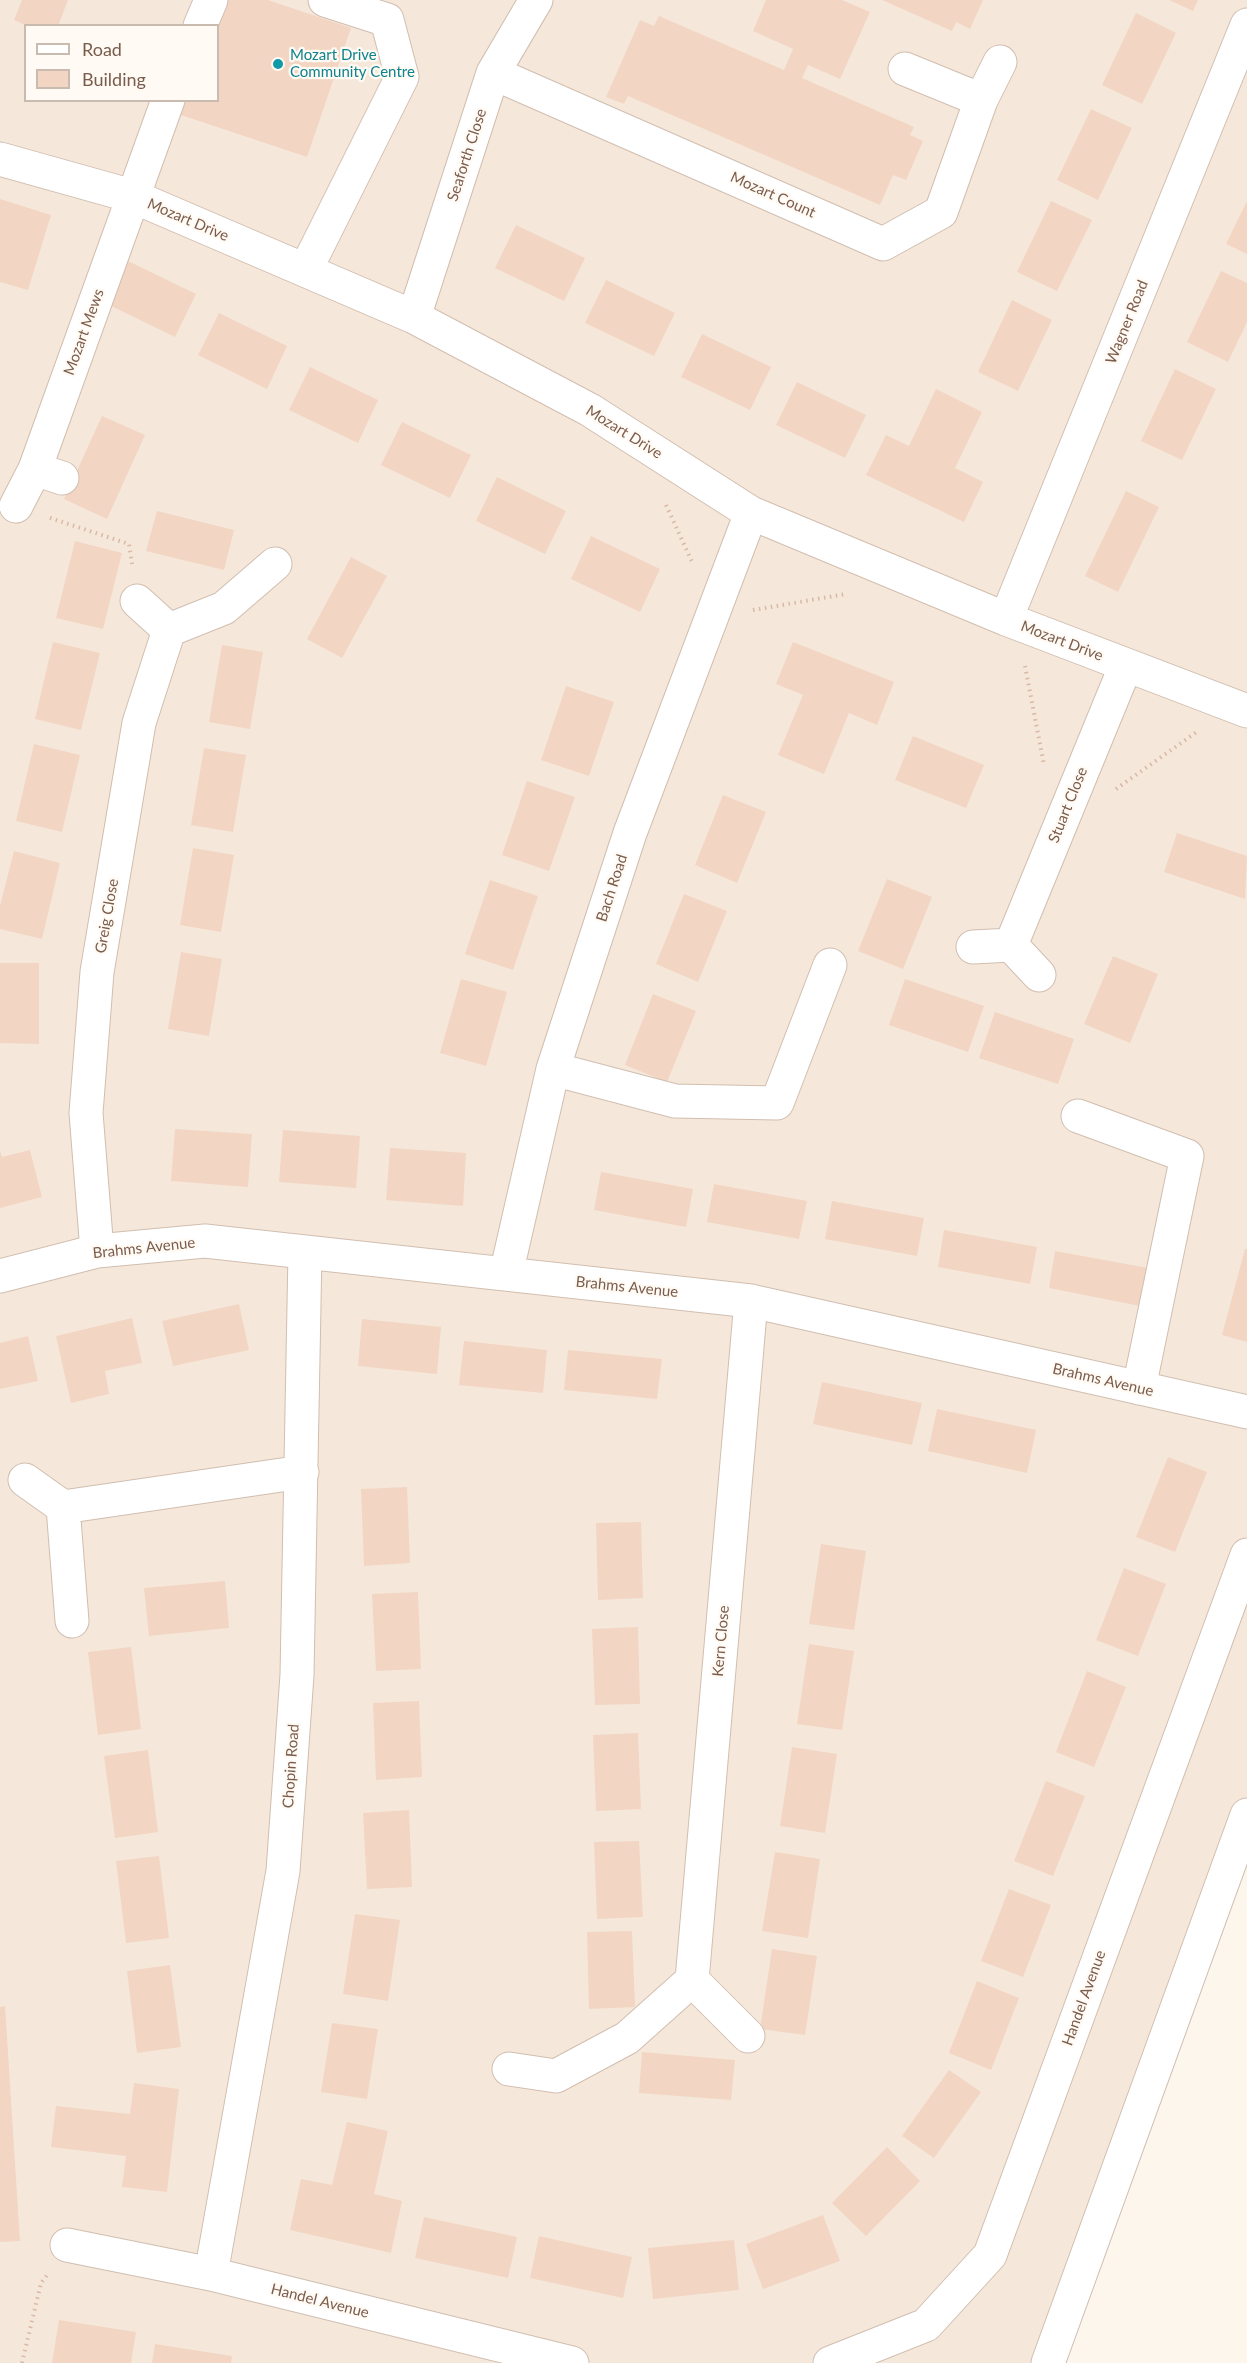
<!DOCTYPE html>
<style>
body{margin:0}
#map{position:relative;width:1247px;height:2363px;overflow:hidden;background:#fdf6ec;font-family:Lato,sans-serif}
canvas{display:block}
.legend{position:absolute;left:24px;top:24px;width:195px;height:78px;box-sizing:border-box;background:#fffaf3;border:2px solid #cabbb1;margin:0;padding:8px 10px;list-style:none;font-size:18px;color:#7a5c4d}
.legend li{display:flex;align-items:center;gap:12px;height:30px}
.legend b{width:30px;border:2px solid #cabbb1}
</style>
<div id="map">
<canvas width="1247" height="2363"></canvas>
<ul class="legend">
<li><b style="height:8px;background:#fff"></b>Road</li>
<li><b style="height:16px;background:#f3d5c3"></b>Building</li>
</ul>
</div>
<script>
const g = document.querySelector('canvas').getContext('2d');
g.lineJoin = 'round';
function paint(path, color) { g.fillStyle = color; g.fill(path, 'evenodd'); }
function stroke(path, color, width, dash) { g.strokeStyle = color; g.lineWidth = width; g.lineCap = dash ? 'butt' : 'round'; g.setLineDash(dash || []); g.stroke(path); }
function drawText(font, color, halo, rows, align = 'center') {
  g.font = font + ' Lato,sans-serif'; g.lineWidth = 4.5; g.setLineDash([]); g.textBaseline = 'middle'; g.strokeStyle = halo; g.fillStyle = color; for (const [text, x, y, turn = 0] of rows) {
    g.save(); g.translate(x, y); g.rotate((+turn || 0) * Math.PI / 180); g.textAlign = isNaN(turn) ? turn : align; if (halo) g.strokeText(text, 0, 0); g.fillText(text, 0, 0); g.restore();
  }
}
paint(new Path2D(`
 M0,0h1247v1815l-199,548h-1048zM26,26h192v74h-192z`), '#f5e8da');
paint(new Path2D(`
 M22,0h46l-10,26h-31l-13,-6z
 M217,0h51l83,28 -44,129 -129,-43 5,-14h35z
 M766,0h76l28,12 -30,67 -32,-14 -6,13 112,49 -4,8 13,6 -17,39 -13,-5 -13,30 -252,-109 -4,8 -18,-7 34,-77 14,6 5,-10 125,54 9,-21 -40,-18z
 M882,0h101l-13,29 -14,-7 -4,9z
 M1169,0h29l-5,11z
 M1136,13l40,20 -34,71 -40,-19z
 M1091,109l41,19 -34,72 -41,-20z
 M0,199l51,16 -23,75 -28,-8z
 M1051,201l41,19 -35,71 -40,-19z
 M1247,201v53l-21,-10z
 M516,225l69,33 -21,43 -69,-33z
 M126,260l70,34 -21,43 -70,-34z
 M1221,271l26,12v39l-19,40 -41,-20z
 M606,280l69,33 -21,43 -69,-33z
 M1012,300l40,20 -34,71 -40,-19z
 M219,313l68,33 -20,43 -69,-34z
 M702,334l69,33 -21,43 -69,-33z
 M310,367l68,33 -20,43 -69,-33z
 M1175,369l41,20 -34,71 -41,-19z
 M797,382l69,33 -21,43 -69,-33z
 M936,389l46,23 -27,56 28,14 -19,40 -98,-47 20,-40 23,11z
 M102,416l43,19 -38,84 -43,-20z
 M402,422l69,33 -21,43 -69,-33z
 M497,477l69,34 -21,43 -69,-33z
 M1126,491l33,16 -41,85 -33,-16z
 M157,511l77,19 -10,40 -78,-19z
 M591,536l69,33 -20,43 -69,-33z
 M75,541l47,12 -19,76 -47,-11z
 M351,557l36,19 -45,82 -35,-19z
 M53,642l47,11 -19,77 -46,-11z
 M793,642l101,40 -17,43 -28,-12 -25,61 -46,-19 25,-60 -27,-11z
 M222,645l41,7 -13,77 -41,-7z
 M566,686l48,16 -25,74 -48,-16z
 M913,736l71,29 -18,43 -71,-28z
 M34,744l46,11 -18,77 -46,-11z
 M204,748l42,7 -13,77 -42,-7z
 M527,781l48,16 -26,74 -47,-16z
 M723,795l43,17 -29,71 -42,-18z
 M1177,833l70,23 -2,43 -81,-27z
 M193,848l41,7 -13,77 -41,-7z
 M14,851l46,12 -18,76 -42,-10v-23z
 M887,879l45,18 -29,72 -45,-18z
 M490,880l48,16 -25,74 -48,-16z
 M684,894l43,17 -29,71 -42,-18z
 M181,952l41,7 -13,77 -41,-7z
 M1113,956l45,18 -28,69 -46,-19z
 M0,963h39v81l-39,-1z
 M461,979l46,13 -21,74 -46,-13z
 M905,979l79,27 -16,46 -79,-27z
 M653,994l43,17 -29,71 -42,-17z
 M995,1012l79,27 -16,45 -79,-26z
 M175,1129l77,5 -4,53 -77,-6z
 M283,1130l77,6 -4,52 -77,-6z
 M390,1148l76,5 -3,53 -77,-6z
 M30,1150l12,47 -42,11v-57l2,6z
 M601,1172l92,17 -7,38 -92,-17z
 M714,1184l93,17 -8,38 -92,-17z
 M832,1201l92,17 -7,38 -92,-17z
 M944,1230l93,17 -7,37 -92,-17z
 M1245,1249h2v93l-25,-7z
 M1055,1251l93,17 -8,38 -91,-18z
 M239,1304l10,46 -76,16 -11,-45z
 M132,1318l10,45 -37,8 4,23 -38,9 -15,-67z
 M362,1319l79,8 -4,47 -79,-8z
 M28,1336l10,45 -38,8v-46z
 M464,1341l83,9 -4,43 -84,-8z
 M568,1350l94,9 -5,40 -93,-9z
 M822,1382l100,21 -10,42 -99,-21z
 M937,1409l99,21 -9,43 -99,-22z
 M1168,1457l39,15 -32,80 -39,-15z
 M407,1487l3,76 -46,3 -3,-77z
 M641,1522l2,76 -45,2 -2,-77z
 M821,1544l45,7 -12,79 -45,-6z
 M1124,1568l42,16 -28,72 -42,-16z
 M225,1581l4,47 -80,8 -5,-48z
 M418,1592l3,77 -45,2 -4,-77z
 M638,1627l2,77 -45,1 -3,-76z
 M809,1644l45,7 -12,79 -45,-6z
 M131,1647l10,82 -43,6 -10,-83z
 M1087,1671l39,16 -32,80 -38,-15z
 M419,1701l3,76 -46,3 -3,-77z
 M638,1733l3,76 -45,2 -3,-76z
 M792,1747l45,7 -12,79 -45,-7z
 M148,1750l10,82 -43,6 -11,-82z
 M1046,1781l39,15 -32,80 -39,-15z
 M409,1810l3,77 -45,2 -4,-76z
 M639,1841l4,76 -46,2 -3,-77z
 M775,1852l45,7 -12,79 -46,-7z
 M159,1856l10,82 -43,5 -10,-82z
 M1009,1889l42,16 -28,72 -42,-16z
 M355,1914l45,6 -12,81 -45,-7z
 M632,1931l3,76 -46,2 -2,-77z
 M772,1949l45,7 -12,79 -45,-6z
 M170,1965l11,82 -44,6 -10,-82z
 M977,1981l42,17 -28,72 -42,-17z
 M5,2006l15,235 -20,1v-235z
 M332,2023l46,6 -11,70 -46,-7z
 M642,2052l93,8 -4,40 -92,-7z
 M949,2070l32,22 -47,66 -32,-22z
 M134,2083l45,6 -12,103 -45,-5 4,-31 -75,-9 5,-41 74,8z
 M347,2122l41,9 -14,63 28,7 -11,52 -101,-23 11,-51 31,6z
 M887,2147l33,34 -54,55 -34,-33z
 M823,2215l17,46 -77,28 -17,-45z
 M424,2217l93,20 -9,41 -93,-20z
 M539,2236l93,21 -9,41 -93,-20z
 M734,2240l5,50 -86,9 -5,-51z
 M59,2320l77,12 -5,31h-79z
 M155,2344l77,12 -1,7h-79z`), '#f3d5c3');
const minor = new Path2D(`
 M200,26l11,-26
 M905,69l76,31
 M493,73l390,171 58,-32 40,-112 19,-38
 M0,159l132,37 282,121 176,93 161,103 255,106 241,92
 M306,269l96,-192 -15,-57 -62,-20
 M414,317l79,-244 43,-73
 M35,469l27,9
 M16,506l19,-37 133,-369
 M1006,619l241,-594
 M169,630l55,-22 51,-44
 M1011,945l115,-280
 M973,947l38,-2 28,30
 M553,1069l122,32 102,2 53,-138
 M1078,1116l109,40 -48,232
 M97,1251l-11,-138 11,-141 42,-249 30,-93 -32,-29
 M506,1274l47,-205 77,-236 121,-320
 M0,1276l97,-25 108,-10 546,60 496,111
 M25,1480l38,27 239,-35
 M63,1507l9,114
 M748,2036l-56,-56 59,-679
 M509,2069l47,7 71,-38 65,-58
 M67,2245l144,29 361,89
 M211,2274l72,-403 14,-196 8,-423
 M830,2363l96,-38 64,-70 257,-700
 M1048,2363l199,-548`);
stroke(minor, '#d1beb0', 35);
stroke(new Path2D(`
 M666,505l27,59
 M50,518l79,26 3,20
 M753,610l93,-16
 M1025,666l19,99
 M1116,789l82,-58
 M22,2363l19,-80 6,-8`), '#d9b8a5', 4, [1.5, 4.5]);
stroke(minor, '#fff', 33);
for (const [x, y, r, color] of [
 [278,64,6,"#0f9aa8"]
]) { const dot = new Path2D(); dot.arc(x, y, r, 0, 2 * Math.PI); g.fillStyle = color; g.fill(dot); stroke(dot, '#fffaf3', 2); }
drawText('15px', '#0d838f', '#fffaf3', [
 ["Mozart Drive",290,55],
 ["Community Centre",290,72]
], 'left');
drawText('15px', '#7a5c4d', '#fffaf3', [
 ["Seaforth Close",467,155,-72],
 ["Mozart Count",773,195,24],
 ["Mozart Drive",188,220,23],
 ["Wagner Road",1127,322,-68],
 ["Mozart Mews",84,332,-70],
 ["Mozart Drive",624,432,32],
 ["Mozart Drive",1062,641,21],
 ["Stuart Close",1068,805,-68],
 ["Bach Road",612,888,-72],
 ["Greig Close",107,916,-80],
 ["Brahms Avenue",144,1248,-6],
 ["Brahms Avenue",627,1287,6],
 ["Brahms Avenue",1103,1380,13],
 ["Kern Close",721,1641,-85],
 ["Chopin Road",291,1766,-86],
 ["Handel Avenue",1084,1998,-70],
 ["Handel Avenue",320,2301,14]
]);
</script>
